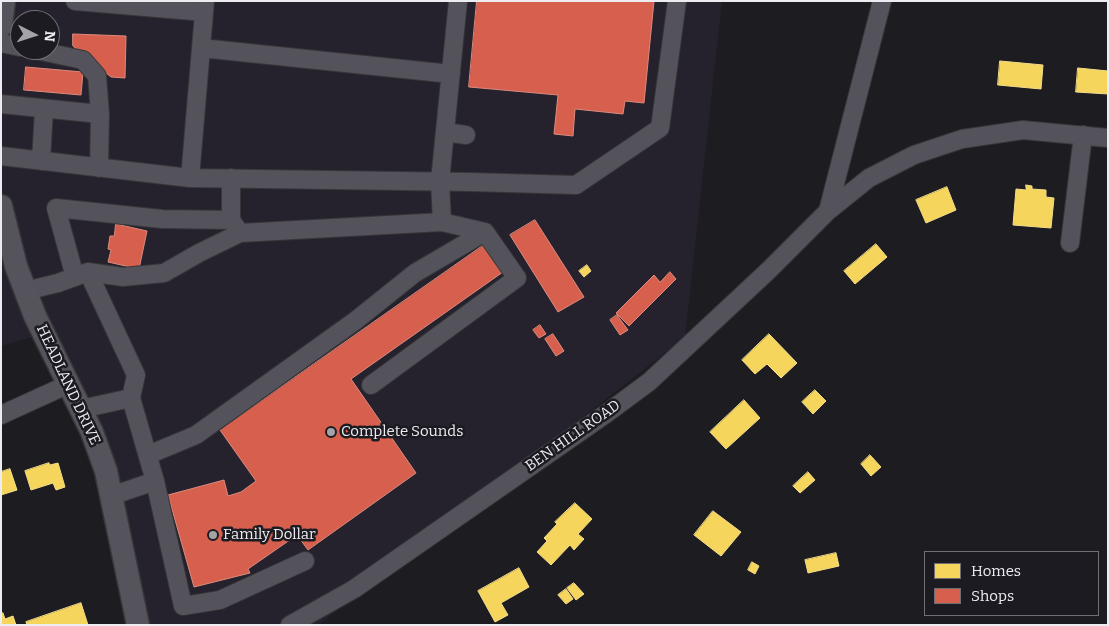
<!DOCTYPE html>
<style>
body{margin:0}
#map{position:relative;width:1109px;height:626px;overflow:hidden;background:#1d1c21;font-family:Bitter,serif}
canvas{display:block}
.frame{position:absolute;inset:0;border:2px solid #edecf1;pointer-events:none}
.legend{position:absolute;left:924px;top:551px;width:175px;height:65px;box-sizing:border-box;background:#1c1b22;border:1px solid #706f75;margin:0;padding:6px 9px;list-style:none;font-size:15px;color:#edecf1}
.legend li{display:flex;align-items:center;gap:10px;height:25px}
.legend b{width:25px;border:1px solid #706f75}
.north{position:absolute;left:10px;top:10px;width:50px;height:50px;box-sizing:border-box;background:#1c1b22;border:1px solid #706f75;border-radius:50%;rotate:95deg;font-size:14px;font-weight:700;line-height:20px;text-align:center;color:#edecf1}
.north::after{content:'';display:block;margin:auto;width:18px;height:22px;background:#a4a3a8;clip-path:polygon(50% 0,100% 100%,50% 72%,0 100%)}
</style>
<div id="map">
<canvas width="1109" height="626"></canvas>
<div class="frame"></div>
<ul class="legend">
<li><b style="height:14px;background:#f6d55c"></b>Homes</li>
<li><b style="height:14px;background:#d6604d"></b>Shops</li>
</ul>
<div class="north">N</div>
</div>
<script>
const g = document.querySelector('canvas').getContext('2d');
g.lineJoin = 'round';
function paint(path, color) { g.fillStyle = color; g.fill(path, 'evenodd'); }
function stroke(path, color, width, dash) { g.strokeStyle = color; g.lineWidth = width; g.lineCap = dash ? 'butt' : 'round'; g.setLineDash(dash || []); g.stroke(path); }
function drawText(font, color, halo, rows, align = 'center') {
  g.font = font + ' Bitter,serif'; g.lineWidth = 5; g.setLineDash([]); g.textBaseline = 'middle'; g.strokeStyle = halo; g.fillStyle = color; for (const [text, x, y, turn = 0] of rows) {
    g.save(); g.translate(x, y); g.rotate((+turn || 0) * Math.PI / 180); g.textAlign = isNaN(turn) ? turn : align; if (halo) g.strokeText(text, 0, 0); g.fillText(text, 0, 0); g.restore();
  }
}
paint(new Path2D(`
 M1,1h721l-37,336 -364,286v2h-189l-11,-81 -75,-211 -45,13zM20,20h30v30h-30z`), '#25222d');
const homes = new Path2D(`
 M1000,61l43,4 -2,24 -43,-4z
 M1078,68l30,3v23l-32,-2z
 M1026,185l6,1v3l14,1v7l8,1 -3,30 -38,-3 3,-36 10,1z
 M947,187l9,23 -30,13 -10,-23z
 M876,244l11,13 -32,27 -11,-13z
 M587,265l4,6 -7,6 -5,-6z
 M769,334l28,29 -16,15 -14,-14 -12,10 -13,-14z
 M815,390l11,11 -13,13 -11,-12z
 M744,400l16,18 -34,31 -16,-17z
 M870,455l11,12 -10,9 -10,-12z
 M49,463l1,2 8,-2 7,24 -9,3 -3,-7 -22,7 -6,-19z
 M10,469l7,21 -16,5v-23z
 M808,472l7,8 -15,13 -7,-7z
 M575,503l17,16 -14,15 6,5 -10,11 -4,-5 -19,20 -14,-13 10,-11 -3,-3 13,-14 -2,-2z
 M713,511l28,21 -20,24 -27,-21z
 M836,553l3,13 -31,7 -3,-13z
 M752,562l7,4 -4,8 -7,-4z
 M519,568l10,19 -28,16 7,12 -13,7 -17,-31z
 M574,583l10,11 -8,6 -9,-12z
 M566,589l7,10 -7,5 -8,-9z
 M81,603l7,22h-61l-1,-3z
 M3,613l2,6 8,-3 3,9h-15v-11z`);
paint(homes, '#f6d55c');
stroke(homes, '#f3dc89', 1);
const shops = new Path2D(`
 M477,1h177l-10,102 -19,-2 -2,13 -48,-5 -2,27 -19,-2 4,-39 -89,-8z
 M73,34l53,2 -1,42 -14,-1 -38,-31z
 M26,67l57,5 -2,23 -57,-5z
 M535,220l49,77 -26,15 -48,-77z
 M116,224l31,7 -8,38 -31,-7 3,-12 -3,-1 2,-13h4z
 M484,245l19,27 -152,107 65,94 -108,77 -11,-15 -49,34 2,4 -56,14 -26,-92 56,-15 4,16 13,-4 15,-11 -36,-51z
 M670,272l6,7 -47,47 -13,-13 38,-38 6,7z
 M617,315l11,15 -8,5 -10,-15z
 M540,325l6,9 -7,4 -6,-8z
 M553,334l11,17 -8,5 -11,-17z`);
paint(shops, '#d6604d');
stroke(shops, '#dd8a7e', 1);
const minor = new Path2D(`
 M75,1l129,11
 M1,43l19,4
 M201,48l250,26
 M36,50l47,10 14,16 3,38 -1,54
 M1,104l99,10
 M445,132l21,3
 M1,156l189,22 15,-177
 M41,161l3,-52
 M190,178l281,4 105,3 84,-57 17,-127
 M231,178v42l9,13 202,-11 -2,-41 18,-180
 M828,211l54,-210
 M1070,243l13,-108
 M75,277l-19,-69 106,11 69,1
 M25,291l33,-8 30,-11 35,5 41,-4 35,-20 41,-20
 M371,385l146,-107 -32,-46 -43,-10
 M131,398l24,83 28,125 37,-6 85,-39
 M81,409l50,-11 5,-23 -48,-103
 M1,415l68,-31
 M148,455l48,-20 159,-114 60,-48 70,-41
 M111,496l44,-15
 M290,625l64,-36 253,-176 42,-31 120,-112 59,-59 41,-33 45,-23 48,-16 61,-9 85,8`);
const major = new Path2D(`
 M1,26l3,-25
 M1,206l15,60 19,50 57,116 14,39 32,154`);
stroke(minor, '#373639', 20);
stroke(major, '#373639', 25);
stroke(minor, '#54525a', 18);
stroke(major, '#55535c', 22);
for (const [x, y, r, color] of [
 [331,432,5,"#a4a3a8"],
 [213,535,5,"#a4a3a8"]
]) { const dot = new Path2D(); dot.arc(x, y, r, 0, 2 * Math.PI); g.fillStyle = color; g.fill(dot); stroke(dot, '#1c1b22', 2); }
drawText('15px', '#edecf1', '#1c1b22', [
 ["HEADLAND DRIVE",68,385,65],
 ["BEN HILL ROAD",573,436,-35]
]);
drawText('15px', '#edecf1', '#1c1b22', [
 ["Complete Sounds",341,432],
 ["Family Dollar",223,535]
], 'left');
</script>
